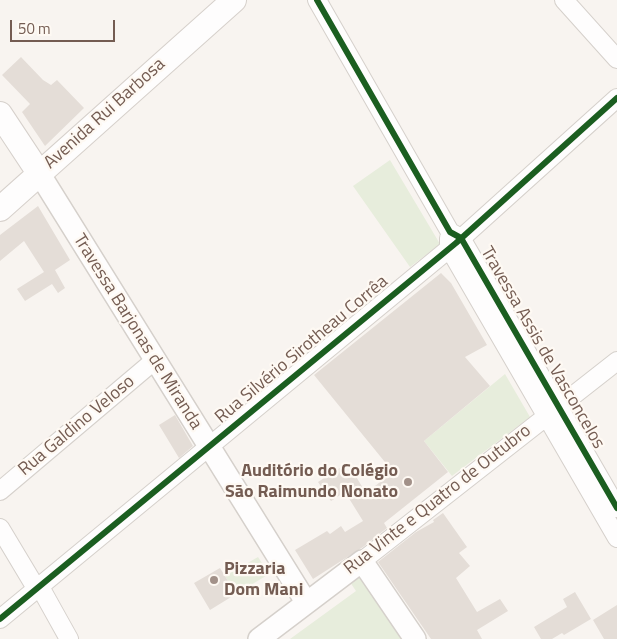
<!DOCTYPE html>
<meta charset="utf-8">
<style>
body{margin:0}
#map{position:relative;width:617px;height:639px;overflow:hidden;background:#f8f4f0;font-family:"Titillium Web",sans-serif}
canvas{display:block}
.scale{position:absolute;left:10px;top:20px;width:105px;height:22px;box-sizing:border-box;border:2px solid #745c52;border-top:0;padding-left:6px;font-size:15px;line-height:18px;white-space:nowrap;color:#745c52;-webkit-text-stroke:4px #fef9f3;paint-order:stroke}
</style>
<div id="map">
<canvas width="617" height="639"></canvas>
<div class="scale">50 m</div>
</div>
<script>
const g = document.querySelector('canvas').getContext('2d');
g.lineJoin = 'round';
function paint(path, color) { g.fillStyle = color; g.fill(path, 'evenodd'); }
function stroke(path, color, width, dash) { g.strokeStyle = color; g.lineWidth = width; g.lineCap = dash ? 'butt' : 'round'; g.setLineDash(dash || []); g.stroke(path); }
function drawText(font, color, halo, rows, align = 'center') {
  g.font = font + ' "Titillium Web",sans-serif'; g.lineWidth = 4.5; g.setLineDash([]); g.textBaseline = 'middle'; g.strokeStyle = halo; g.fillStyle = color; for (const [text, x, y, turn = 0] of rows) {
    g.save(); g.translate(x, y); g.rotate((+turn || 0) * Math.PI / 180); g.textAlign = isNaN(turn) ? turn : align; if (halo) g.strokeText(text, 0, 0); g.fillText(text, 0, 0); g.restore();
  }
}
paint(new Path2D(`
 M390,160l50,84 -30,23 -57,-81z
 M505,374l25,43 -78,59 -28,-35z
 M258,557l11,17 -33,20 -11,-18z
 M360,574l44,65h-114l66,-48 -6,-9z`), '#e7eddc');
paint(new Path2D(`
 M21,57l22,23 8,5 6,-5 27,28 -39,38 -23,-34 8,-8 -28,-29z
 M38,206l32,54 -15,10 10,18 -7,5 -6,-9 -27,17 -8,-12 27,-17 -20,-31 -24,20v-26z
 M441,273l10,10 36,62 -22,12 25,29 -66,55 24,31 -64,51 3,5 -24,19 -50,32 -18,-29 32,-19 3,3 11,-8 4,6 18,-11 -18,-29 -14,9 -13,-19 25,-16 7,11 5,-2 11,18 27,-21 -79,-97z
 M175,415l18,31 -14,12 -20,-33z
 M443,513l24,34 -8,6 11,13 -14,12 21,34 23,-13 8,12 -31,19 5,9h-51l-53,-77 38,-30 18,-10 -1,-2z
 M220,568l16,26 -26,16 -16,-27z
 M575,592l16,27 -27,16 -2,-2 -10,6h-11l-7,-12 33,-20 -4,-8z
 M617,605v34h-13l-11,-19z`), '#e4ddd7');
const minor = new Path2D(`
 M317,0l133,232 11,6 156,270
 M564,0l53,59
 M449,238v10l168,290
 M0,491l155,-131
 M0,528l36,60 4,-1 29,52
 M362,561l255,-200
 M0,619l456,-376 161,-145`);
const tertiary = new Path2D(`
 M39,173l267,429
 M259,639l103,-78 53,78`);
const secondary = new Path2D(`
 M0,114l39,59
 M0,209l234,-209`);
stroke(minor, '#d5d0cb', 20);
stroke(tertiary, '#d5d0cb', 24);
stroke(secondary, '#d6d0cb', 26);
stroke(minor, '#fefdfd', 18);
stroke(tertiary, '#fefdfd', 21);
stroke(secondary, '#fefdfd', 24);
stroke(new Path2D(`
 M317,0l133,232 11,6 156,270
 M0,619l456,-376 161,-145`), '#1b5e20', 6);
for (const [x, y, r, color] of [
 [408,482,5,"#a29189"],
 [214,580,5,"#a29189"]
]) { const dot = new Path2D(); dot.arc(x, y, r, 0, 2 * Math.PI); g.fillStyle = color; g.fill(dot); stroke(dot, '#fef9f3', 2); }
drawText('18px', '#745c52', '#fef9f3', [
 ["Avenida Rui Barbosa",105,114,-42],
 ["Travessa Barjonas de Miranda",137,332,58],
 ["Travessa Assis de Vasconcelos",542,348,60],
 ["Rua Silvério Sirotheau Corrêa",302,350,-40],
 ["Rua Galdino Veloso",77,426,-40],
 ["Rua Vinte e Quatro de Outubro",438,500,-38]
]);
drawText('bold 18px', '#745c52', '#fef9f3', [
 ["Auditório do Colégio",398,472],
 ["São Raimundo Nonato",398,493],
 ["Pizzaria",224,570,"left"],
 ["Dom Mani",224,591,"left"]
], 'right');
</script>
